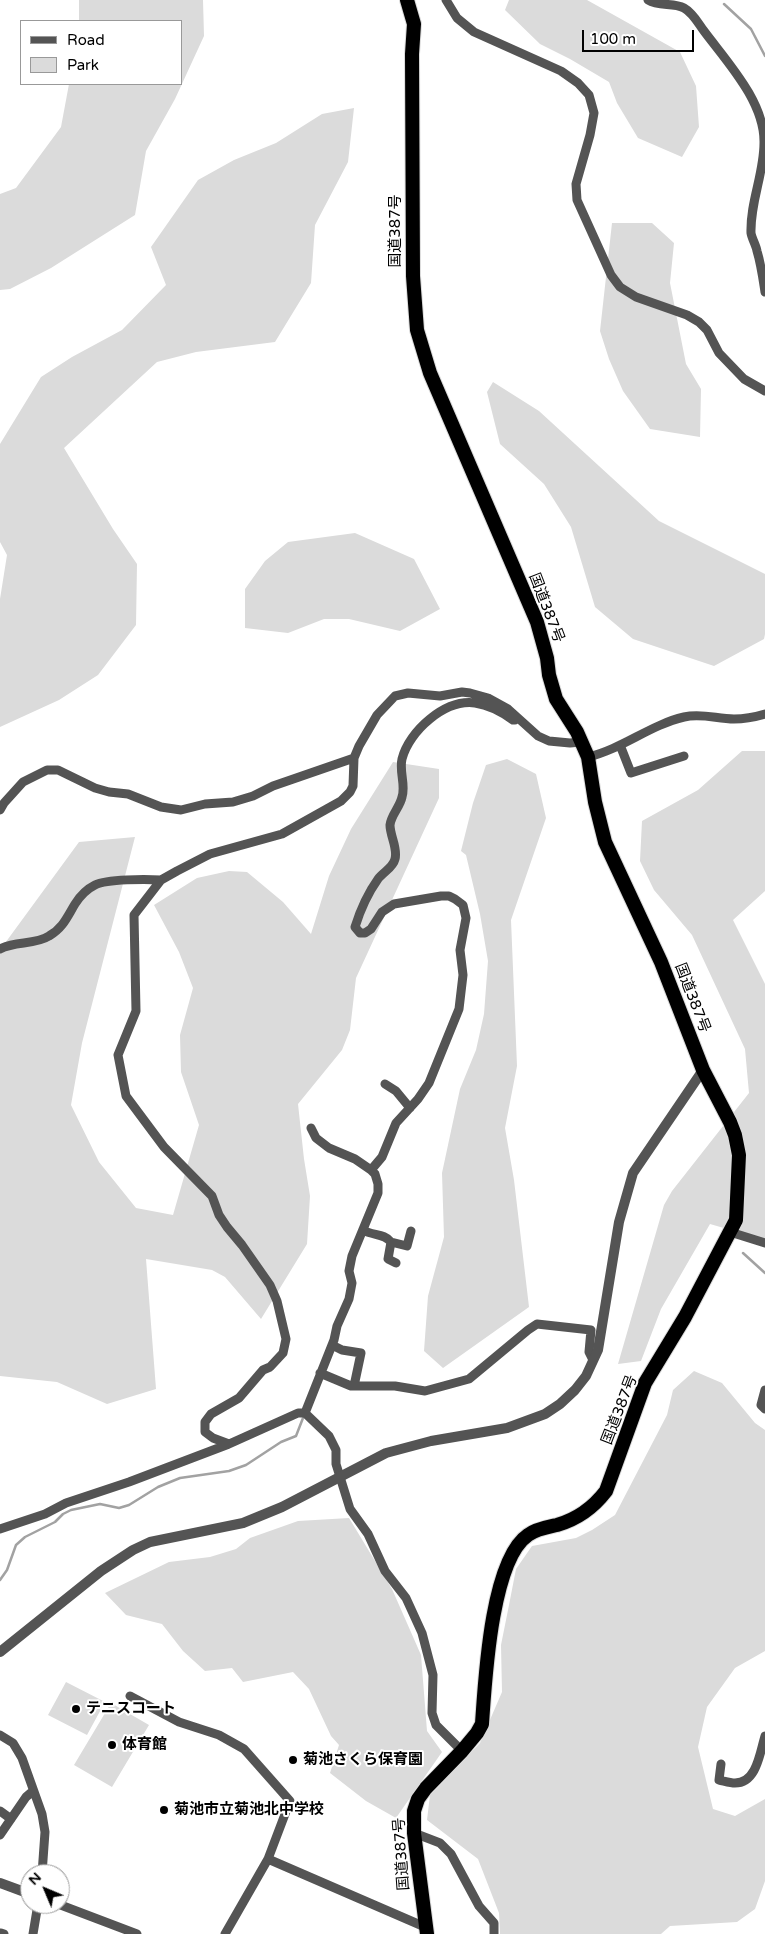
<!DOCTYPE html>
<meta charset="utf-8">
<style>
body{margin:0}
#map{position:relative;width:765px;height:1934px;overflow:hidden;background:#fff;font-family:"Varela Round",sans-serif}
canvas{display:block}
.legend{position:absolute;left:20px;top:20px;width:162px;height:65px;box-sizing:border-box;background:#fff;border:1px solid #999;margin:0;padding:6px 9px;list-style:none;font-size:15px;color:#000}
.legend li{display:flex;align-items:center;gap:10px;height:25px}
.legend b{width:25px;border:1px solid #999}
.north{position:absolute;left:20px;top:1864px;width:50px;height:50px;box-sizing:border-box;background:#fff;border:1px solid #999;border-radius:50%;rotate:315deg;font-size:14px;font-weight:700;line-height:20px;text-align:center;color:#000}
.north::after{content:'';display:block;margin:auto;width:18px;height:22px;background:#000;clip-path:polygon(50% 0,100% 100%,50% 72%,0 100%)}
.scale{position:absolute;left:582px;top:30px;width:112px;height:22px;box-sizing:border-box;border:2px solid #000;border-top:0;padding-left:6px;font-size:15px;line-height:18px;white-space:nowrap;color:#000;-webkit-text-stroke:4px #fff;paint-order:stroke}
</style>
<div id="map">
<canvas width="765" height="1934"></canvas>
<ul class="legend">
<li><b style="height:6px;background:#545454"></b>Road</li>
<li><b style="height:14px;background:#dbdbdb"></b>Park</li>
</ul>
<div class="north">N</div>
<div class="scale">100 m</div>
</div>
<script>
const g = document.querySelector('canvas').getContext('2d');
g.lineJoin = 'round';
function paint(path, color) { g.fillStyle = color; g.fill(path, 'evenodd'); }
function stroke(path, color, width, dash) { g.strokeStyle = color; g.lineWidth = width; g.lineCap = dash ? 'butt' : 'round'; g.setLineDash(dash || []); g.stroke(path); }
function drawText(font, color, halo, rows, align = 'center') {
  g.font = font + ' "Varela Round","Noto Sans JP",sans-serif'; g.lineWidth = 4; g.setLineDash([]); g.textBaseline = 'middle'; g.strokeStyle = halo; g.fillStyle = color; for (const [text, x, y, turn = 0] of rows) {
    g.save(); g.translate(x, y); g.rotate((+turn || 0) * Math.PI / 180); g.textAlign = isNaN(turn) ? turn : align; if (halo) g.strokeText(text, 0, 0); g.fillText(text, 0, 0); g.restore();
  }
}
paint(new Path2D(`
 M79,0h124l1,36 -29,63 -29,52 -11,64 -84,53 -41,21 -10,1v-96l16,-6 45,-61 8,-43h112v-63h-102z
 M509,0h78l93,52 16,34 3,41 -17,30 -44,-19 -21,-35 -8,-21 -39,-23 -30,-15 -35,-34z
 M354,108l-6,54 -33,63 -4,58 -36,59 -79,10 -39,10 -93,86 49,81 24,35 -1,61 -38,50 -39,25 -59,27v-128l7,-44 -7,-13v-98l41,-67 31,-20 50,-27 44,-45 -15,-38 47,-67 36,-20 42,-17 46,-29z
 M612,223h40l22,20 -4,40 16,81 15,25 -1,48 -50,-8 -27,-38 -14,-32 -9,-28z
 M493,382l46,29 120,110 106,53v60l-1,5 -50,27 -81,-27 -38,-32 -24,-80 -27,-43 -44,-40 -13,-52z
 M355,533l59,26 26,50 -40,22 -51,-12h-25l-36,14 -43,-5v-39l20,-28 23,-19z
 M742,751h23v140l-32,29 32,64v256l-55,-16 -49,85 -20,52 -23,3 46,-159 8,-14 77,-98 -4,-44 -53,-114 -38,-45 -14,-29 2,-40 56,-31z
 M507,759l29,15 10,44 -35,102 6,146 -12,62 9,52 15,127 -86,61 -19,-17 4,-55 16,-59 -2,-64 18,-84 16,-39 8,-36 4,-53 -8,-47 -14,-59 -5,-4 12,-48 13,-38z
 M393,762l46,7v29l-83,180 -6,52 -8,20 -44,54 6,55 6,37 -3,48 -46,75 -36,-42 -13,-7 -66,-11 10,130 -49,15 -50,-22 -57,-6v-426l79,-108 56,-5 -53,206 -11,62 28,57 37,46 37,7 26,-90 -18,-53 -1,-37 13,-47 -14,-36 -25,-47 43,-27 32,-7 18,1 36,30 28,32 18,-58 22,-47z
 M694,1371l28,12 33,40 10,7v221l-30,17 -28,39 -9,40 15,62 22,7 30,-17v82l-10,28 -18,13 -67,4 -9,8h-161l-1,-21 -21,-54 -51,-39 3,-25 50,-52 22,-51 -1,-47 8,-40 7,-36 16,-23 44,-8 16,-8 23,-15 52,-100 6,-25z
 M349,1518l43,71 29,66 6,76 15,21 -46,66 -30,-17 -36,-28 9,-28 -8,-9 -22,-47 -16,-17 -50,10 -11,-14 -27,3 -22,-20 -21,-27 -36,-9 -21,-22 64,-31 41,-5 26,-8 14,-11 48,-17z
 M66,1682l39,20 -18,33 -39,-20z
 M111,1703l38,22 -37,62 -38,-22z`), '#dbdbdb');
stroke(new Path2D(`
 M724,4l27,25 14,27
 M743,1253l22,20
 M0,1580l7,-10 9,-25 9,-8 30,-15 8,-8 8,-4 29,-6 19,4 10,-3 29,-18 22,-9 49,-7 17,-6 35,-23 15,-6 7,-18`), '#a2a2a2', 2.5);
const trunk = new Path2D(`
 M407,0l7,24 -2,30 1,222 4,54 13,43 107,249 10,36 2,17 7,24 21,33 11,25 7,45 10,40 56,120 42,108 27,52 5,13 4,20 -3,65 -51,97 -40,66 -39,108c-13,17 -28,28 -49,34 -9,2 -21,4 -29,10 -37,25 -43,146 -46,189l-5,9 -15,18 -36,37 -8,11 -4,12v22l13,101`);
stroke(trunk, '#dbdbdb', 16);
stroke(new Path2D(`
 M446,0l11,18 17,14 87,39 17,12 11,12 5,18 -4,22 -14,49 1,16 34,75 9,12 16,10 51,18 12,7 8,8 12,23 25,26 21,12
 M648,0c11,7 25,2 36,8 9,5 14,15 20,23 23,31 61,71 60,112 0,31 -14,59 -13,90 1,6 5,12 6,18 4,13 6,28 8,41
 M620,745l11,28 53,-17
 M588,757c34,-8 62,-32 96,-40 18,-4 33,2 50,2 11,0 21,-2 31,-5
 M0,810l4,-7 19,-21 24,-12h11l37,18 14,4 19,2 33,13 20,3 24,-6 28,-2 20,-6 20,-10 81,-28
 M0,949c15,-8 35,-4 49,-13 14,-8 18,-19 26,-32 5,-8 12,-15 20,-19 12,-6 51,-6 66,-5
 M385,1084l11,7 14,17
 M371,1170l11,-13 14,-34 22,-24 11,-16 30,-74 4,-34 -3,-25 6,-32 -3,-13 -8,-6 -6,-3h-8l-47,8 -12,8 -11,17 -6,4h-5l-5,-6c5,-16 13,-34 23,-48 5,-7 15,-11 17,-20 3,-11 -5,-23 -5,-34 1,-10 10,-18 12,-28 4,-12 -3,-25 0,-38 7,-28 43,-60 73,-56 14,2 27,9 38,17h2
 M363,1230c10,6 21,3 28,12l-3,17 8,4
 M730,1232l35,11
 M391,1242l16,4 4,-15
 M332,1345l10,5 19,3 -7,33
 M320,1373l31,13h44l30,5 44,-12 59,-49 9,-6 54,6 -2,22 4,8
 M765,1390l-4,15 4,4
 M305,1413l29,-73 3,-14 12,-27 3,-16 -3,-12 3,-15 26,-63v-9l-3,-10 -4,-4 -16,-11 -26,-11 -13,-10 -5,-10
 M229,1444l-16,-6 -8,-6v-10l6,-8 28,-16 24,-28 7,-3 13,-14 3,-14 -9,-38 -7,-16 -28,-40 -15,-18 -8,-12 -7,-19 -48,-49 -38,-51 -8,-41 18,-44 -2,-96 27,-35 16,-9 33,-17 72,-20 59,-33 9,-9 3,-6 1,-28 5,-12 18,-31 18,-19 13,-3 32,3 22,-4 8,1 18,5 20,11 30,27 11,5 21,2 11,-1
 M0,1529l45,-15 21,-11 63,-21 100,-38 69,-31h7l24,23 7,14v14l14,45 18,25 17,37 21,27 16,35 11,42 -1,38 4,12 26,26
 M130,1696l49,26 40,13 25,14 46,52 -22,58
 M0,1735l13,8 9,15 20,56 3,18 -3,42
 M721,1764l-2,16c5,1 11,3 16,3 22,0 25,-31 30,-47
 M0,1811l11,8
 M414,1833l26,10 11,11 28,52 15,17v11
 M0,1835l26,-38 7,-6
 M58,1904l79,30
 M1,1933l3,1
 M33,1934l5,-30
 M225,1934l43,-75 157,68`), '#545454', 9);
stroke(new Path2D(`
 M0,1652l101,-81 32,-21 17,-8 93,-19 39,-16 104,-54 45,-12 76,-13 38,-14 15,-10 15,-14 11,-14 12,-26 21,-128 14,-49 70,-103
 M0,1883l30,11`), '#545454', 10);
stroke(trunk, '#000', 14);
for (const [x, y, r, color] of [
 [76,1709,5,"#000"],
 [112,1745,5,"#000"],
 [293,1760,5,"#000"],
 [164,1810,5,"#000"]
]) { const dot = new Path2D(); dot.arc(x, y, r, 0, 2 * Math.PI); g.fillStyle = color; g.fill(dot); stroke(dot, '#fff', 2); }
drawText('15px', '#000', '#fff', [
 ["国道387号",396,231,-90],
 ["国道387号",546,608,69],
 ["国道387号",692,998,69],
 ["国道387号",620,1410,-69],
 ["国道387号",402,1854,-94]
]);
drawText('bold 15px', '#000', '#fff', [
 ["テニスコート",86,1709],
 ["体育館",122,1745],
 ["菊池さくら保育園",303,1760],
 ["菊池市立菊池北中学校",174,1810]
], 'left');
</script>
